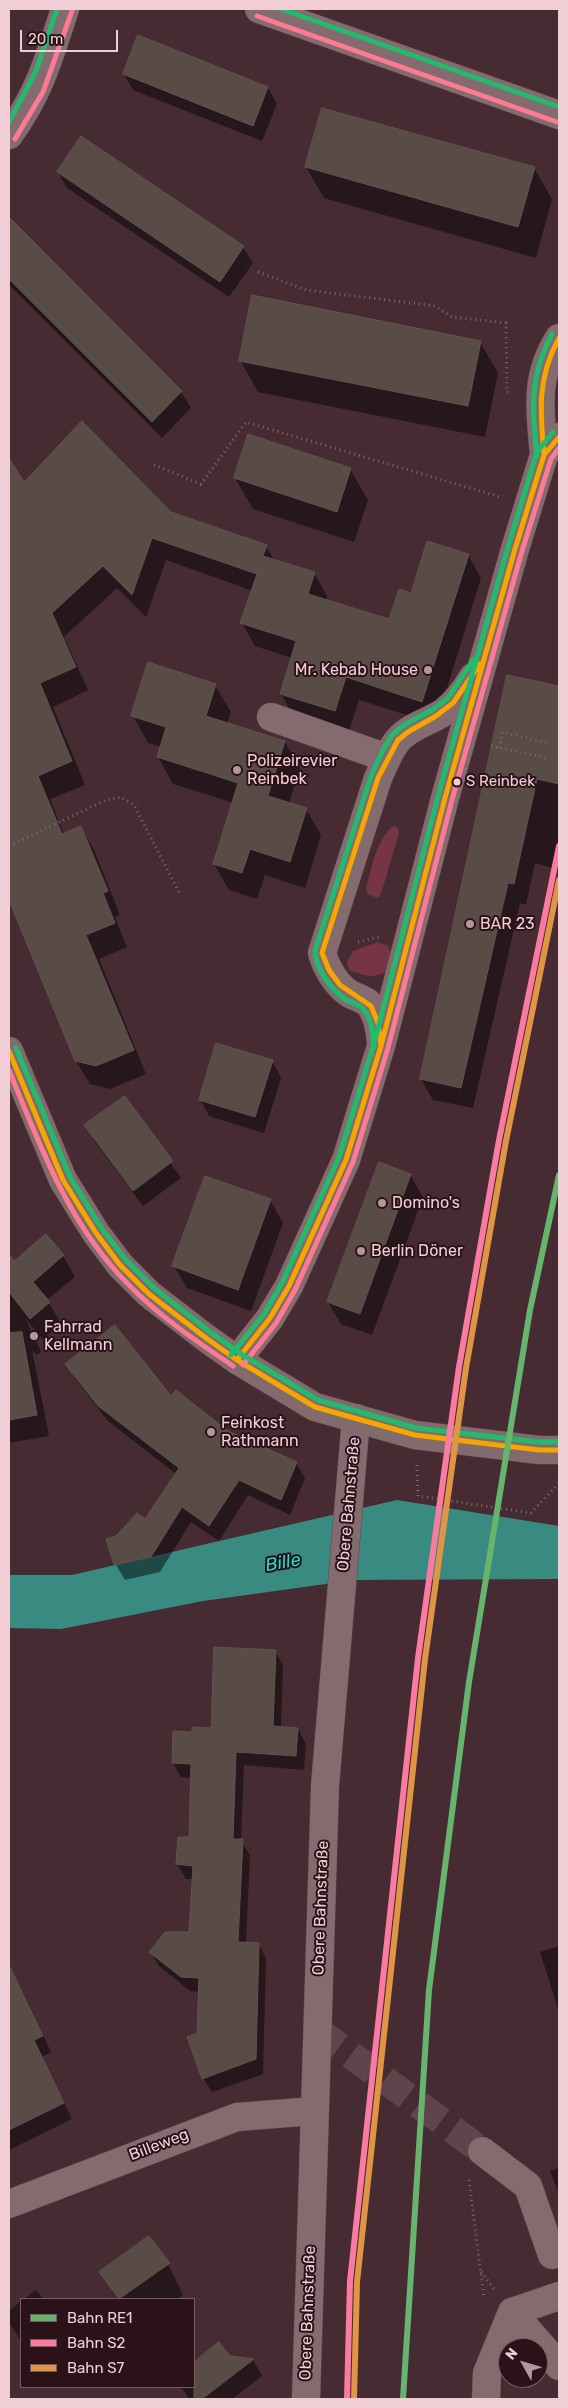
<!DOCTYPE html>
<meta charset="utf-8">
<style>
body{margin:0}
#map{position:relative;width:568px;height:2408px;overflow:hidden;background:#472b33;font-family:Rubik,sans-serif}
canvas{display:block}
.frame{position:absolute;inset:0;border:10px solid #f1ced5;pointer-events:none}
.legend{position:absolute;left:20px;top:2298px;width:175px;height:90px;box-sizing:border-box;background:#2a1218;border:1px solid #7a5d64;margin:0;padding:6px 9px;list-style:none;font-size:15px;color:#f1ced5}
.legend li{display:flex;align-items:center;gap:10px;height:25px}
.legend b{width:25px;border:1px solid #7a5d64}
.north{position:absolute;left:498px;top:2338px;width:50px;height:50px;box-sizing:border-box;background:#2a1218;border:1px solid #7a5d64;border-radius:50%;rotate:309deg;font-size:14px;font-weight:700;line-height:20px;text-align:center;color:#f1ced5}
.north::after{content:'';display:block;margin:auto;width:18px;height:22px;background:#b6959c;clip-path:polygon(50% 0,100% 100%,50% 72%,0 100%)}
.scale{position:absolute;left:20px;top:30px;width:98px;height:22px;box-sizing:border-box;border:2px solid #f1ced5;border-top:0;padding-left:6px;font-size:15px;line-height:18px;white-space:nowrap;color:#f1ced5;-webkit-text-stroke:4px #2a1218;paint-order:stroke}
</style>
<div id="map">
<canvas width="568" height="2408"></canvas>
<div class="frame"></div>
<ul class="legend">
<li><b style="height:6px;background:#66b46e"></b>Bahn RE1</li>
<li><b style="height:6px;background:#fb7aa1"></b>Bahn S2</li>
<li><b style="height:6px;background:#e09446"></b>Bahn S7</li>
</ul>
<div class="north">N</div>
<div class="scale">20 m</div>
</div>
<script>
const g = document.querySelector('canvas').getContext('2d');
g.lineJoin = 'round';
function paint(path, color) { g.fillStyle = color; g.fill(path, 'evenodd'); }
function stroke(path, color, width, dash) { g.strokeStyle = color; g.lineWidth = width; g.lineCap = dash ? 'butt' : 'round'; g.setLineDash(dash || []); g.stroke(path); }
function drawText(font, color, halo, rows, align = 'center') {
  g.font = font + ' Rubik,sans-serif'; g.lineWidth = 4; g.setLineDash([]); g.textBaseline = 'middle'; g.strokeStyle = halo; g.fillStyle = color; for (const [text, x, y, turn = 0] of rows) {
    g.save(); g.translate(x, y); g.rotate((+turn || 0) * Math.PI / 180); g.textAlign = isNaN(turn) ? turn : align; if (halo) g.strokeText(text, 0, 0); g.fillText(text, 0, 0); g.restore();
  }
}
paint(new Path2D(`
 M393,826l5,2 1,5 -18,61 -3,4 -11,-4 -1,-6c6,-20 10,-48 27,-62z
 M378,942l10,4 4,10v11c-17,13 -24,10 -43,3l-2,-8 6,-11z`), '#753547');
paint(new Path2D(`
 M397,1500l162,26v53l-204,1 -152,21 -142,28 -52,-1v-53h63z`), '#398a80');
paint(new Path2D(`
 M139,36l129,52 9,16 -15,37 -129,-51 -9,-16z
 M306,167l228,1 18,31 -16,59 -212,-60z
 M58,172l185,75 10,16 -24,34 -162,-109z
 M9,219l172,173 10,16 -29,30 -153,-153z
 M480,342l18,31 -13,64 -227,-45 -18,-32z
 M9,460l15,24 146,29 96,33 8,14 40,13 13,23 -1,5 64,20 22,-26 56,-40 13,23 -45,146 -77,-24 -11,34 -54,-17 -13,-23 11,-36 -37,-12 -13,-23 11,-32 -87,-31 -20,57 -29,-29 -53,49 24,53 -35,17 32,78 -35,14 14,35 16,-7 14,23 26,65 -5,2 12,30 -28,12 47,115 -36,15 -20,-5 -14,-23 -67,-165z
 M350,469l18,31 -14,42 -101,-33 -18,-31z
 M508,676l51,11v183l-24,-7 -9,42 -6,-2 -47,205 -40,-8 -12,-21z
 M215,685l16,27 -4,12 58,18 15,27 -11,34 17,6 15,26 -16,53 -40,-13 -8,24 -28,-9 -15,-26 20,-61 -61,-19 -15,-27 3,-10 -13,-4 -15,-27z
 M272,1061l9,17 -17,55 -55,-17 -9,-17z
 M124,1097l57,81 -38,28 -48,-64 -9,-16z
 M410,1175l13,22 -51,138 -31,-11 -13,-22z
 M270,1200l13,23 -32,88 -64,-23 -13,-22z
 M45,1235l18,21 12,21 -28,23 14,23 -18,16 -18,-21 16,34 -4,3 -5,-5 17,86 -40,7v-187l5,6z
 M67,1364l104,34 57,34 68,31 9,15 -15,37 -42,-20 -29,46 -28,-19 -31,50 -35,8 -9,-15 1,-28 28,-16 31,-47 -68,-53 -32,-41z
 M275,1651l8,14 -2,63 17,1 8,15 -2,26 -60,-5 -3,76 9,14 -4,89h12l8,14 -3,116 -51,18 -9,-14 -3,-86 -10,-1 -31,-25 -8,-14 40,-19 3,-54h-8l-9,-15 2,-26 11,1 2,-61 -11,-1 -8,-14 21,-30 19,-4z
 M559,1946v66l-19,-60z
 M9,1969l10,16 32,67 -9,5 30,62 -63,31v-90l9,-4 -9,-17z
 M559,2168v26l-9,-23z
 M168,2264l15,31 -5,4h-60l-17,-26z
 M36,2290l7,9h-19z
 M21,2301v40l-12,-18v-12z
 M219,2344l10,13 24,3 9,16 -30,23h-43l-8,-12h13v-24z`), '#0007');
const building = new Path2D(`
 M138,35l130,52 -15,39 -130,-52z
 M322,108l213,59 -17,60 -213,-60z
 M81,136l163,110 -24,36 -163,-110z
 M9,217l173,174 -30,31 -143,-143z
 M252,295l229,46 -13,65 -229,-45z
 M82,421l89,91 96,33 -4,11 52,16 -7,22 81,25 10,-30 12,4 16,-52 42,13 -47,148 -76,-25 -11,34 -55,-17 16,-53 -56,-18 18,-52 -1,3 -105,-36 -20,57 -29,-29 -51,47 24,54 -36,16 32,78 -34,15 24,58 19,-8 27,65 -5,2 12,30 -29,12 48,115 -38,16 -21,-5 -66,-161v-442l15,24z
 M248,434l103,34 -14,44 -103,-34z
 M148,662l68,22 -10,32 79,25 -17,55 39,12 -17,54 -40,-13 -8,24 -29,-9 25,-81 -81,-26 9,-30 -35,-11z
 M507,675l52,11v98l-22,-5 -23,105 -6,-1 -47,205 -41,-9z
 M216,1043l57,17 -18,57 -56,-17z
 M125,1096l48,65 -40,30 -49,-66z
 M379,1162l32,12 -51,140 -33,-12z
 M205,1176l66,23 -33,91 -66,-24z
 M46,1234l18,21 -31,27 17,20 -20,17 -21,-27v-38l5,7z
 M115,1325l56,71 5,-6 52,41 69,31 -16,38 -42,-20 -30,46 -27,-19 -31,50 -37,8 -8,-26 10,-3 21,-23 8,6 34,-51 -81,-62 -33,-42z
 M22,1332l15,83 -28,5v-87z
 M214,1647l62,3 -3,76 25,2 -2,28 -60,-4 -3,87h10l-5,103 21,1 -3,116 -54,20 -15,-42 10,-4 2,-55 -18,-1 -32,-25 16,-20h24l4,-66 -17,-2 2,-27h11l2,-73 -19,-1 1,-32 19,1v-5l19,1z
 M9,1965l34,71 -9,4 30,63 -55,27z
 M149,2236l21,27 -51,36 -20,-27z
 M219,2342l11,14 24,3 -52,40h-8v-37z`);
paint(building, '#594b46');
stroke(building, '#5f544e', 1);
stroke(new Path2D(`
 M317,2030l165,121`), '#60434b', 28, [28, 14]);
const minor = new Path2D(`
 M259,9l300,106
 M9,135c31,-43 40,-77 56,-126
 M544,455c-4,-44 -10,-78 15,-117
 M271,717l116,41
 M381,1044c-1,-13 -4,-31 -13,-41 -5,-4 -12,-6 -18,-9 -13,-8 -24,-26 -28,-41l56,-175c6,-13 11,-27 20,-38 12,-14 31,-18 46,-28 11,-9 22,-23 29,-35
 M237,1360l33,-42 19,-32 57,-126 35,-114 64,-248 70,-249 29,-94 15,-18
 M482,2151l46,35 24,69
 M9,2204l228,-87 77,-6
 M512,2312l47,54
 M512,2312l47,-16
 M306,2399l19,-613 31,-368
 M486,2399l1,-26 25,-61`);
const major = new Path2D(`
 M9,1051l54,129 33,53 24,32 29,29 57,44 31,22 78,47 100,28 124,15h20`);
stroke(minor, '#62484f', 29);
stroke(major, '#62484f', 29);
stroke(new Path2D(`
 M258,272l48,18 129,16 17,11 54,6 1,69 5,1
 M154,465l47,19 45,-62 254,75
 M491,746l55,12
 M499,748l4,-16 47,12
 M9,846l97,-46 15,-3 13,8 46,89
 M358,942l21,-5
 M417,1465l1,31 113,17 28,-30
 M469,2180l15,118
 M481,2272l13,17`), '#7e676e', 3, [1, 4]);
stroke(minor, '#836b70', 28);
stroke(major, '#826b6d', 28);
stroke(new Path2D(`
 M544,455c-4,-44 -7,-77 15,-117
 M381,1046l-3,-23 -7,-17 -31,-21 -11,-15 -7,-17 56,-175 20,-38 10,-8 28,-16 17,-13 27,-39
 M9,1051l54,129 33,53 24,32 29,29 57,44 31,22 78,47 100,28 124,15h20
 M237,1360l33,-42 19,-32 57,-126 35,-114 64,-248 70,-249 29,-94 15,-18`), '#f7a600', 5);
stroke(new Path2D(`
 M257,16l300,106
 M15,139l28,-47 29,-81
 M9,1070c31,76 60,155 119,214 31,32 68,57 105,82
 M243,1365l33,-42 19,-33 58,-128 35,-114 64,-248 70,-249 29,-92 8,-11`), '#fe7a93', 5);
stroke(new Path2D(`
 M281,9l278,98
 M9,122l27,-51 21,-62
 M537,456c-5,-46 -8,-80 15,-122
 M374,1047c-1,-12 -2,-29 -11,-38 -4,-5 -11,-6 -17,-9 -15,-11 -30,-30 -31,-49l56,-175 12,-26 9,-15 12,-10 28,-15 16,-12 25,-38
 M16,1048l54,129 32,52 24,31 28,28 56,44 31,22 77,46 98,28 123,14h20
 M231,1355l33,-41 18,-31 57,-126 35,-113 64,-248 70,-249 29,-95 16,-20`), '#20bc6c', 5);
stroke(new Path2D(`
 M403,2399l26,-409 40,-308 61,-372 29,-135`), '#66b46e', 6);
stroke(new Path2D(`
 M347,2399l3,-118 68,-623 41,-291 40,-227 60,-294`), '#fb7aa1', 6);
stroke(new Path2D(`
 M354,2399l3,-117 68,-623 41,-291 40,-227 53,-261`), '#e09446', 6);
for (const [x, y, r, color] of [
 [428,670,5,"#b6959c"],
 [237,770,5,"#b6959c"],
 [457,782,4.5,"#f1ced5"],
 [470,924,5,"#b6959c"],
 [382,1203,5,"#b6959c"],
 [361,1251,5,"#b6959c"],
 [34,1336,5,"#b6959c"],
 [211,1432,5,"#b6959c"]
]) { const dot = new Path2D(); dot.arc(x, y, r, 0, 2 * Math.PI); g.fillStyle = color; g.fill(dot); stroke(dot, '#2a1218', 2); }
drawText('15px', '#f1ced5', '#2a1218', [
 ["S Reinbek",466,782]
], 'left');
drawText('16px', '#f1ced5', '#2a1218', [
 ["Mr. Kebab House",418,670,"right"],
 ["Polizeirevier",247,761],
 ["Reinbek",247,779],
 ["BAR 23",480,924],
 ["Domino's",392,1203],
 ["Berlin Döner",371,1251],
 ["Fahrrad",44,1327],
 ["Kellmann",44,1345],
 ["Feinkost",221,1423],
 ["Rathmann",221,1441]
], 'left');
drawText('16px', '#f1ced5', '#2a1218', [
 ["Obere Bahnstraße",349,1504,-85],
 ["Obere Bahnstraße",321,1908,-88],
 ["Billeweg",159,2145,-21],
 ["Obere Bahnstraße",308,2313,-88]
]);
drawText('italic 18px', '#22e0cf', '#2a1218', [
 ["Bille",283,1563,-10]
]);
</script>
